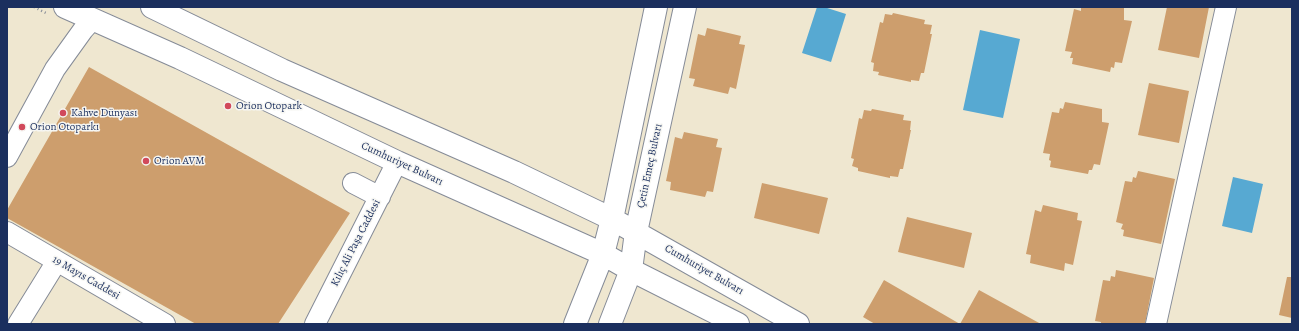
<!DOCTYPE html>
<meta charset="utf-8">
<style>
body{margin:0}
#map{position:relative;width:1299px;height:331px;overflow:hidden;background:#efe7d0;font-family:Alegreya,serif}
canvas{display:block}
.frame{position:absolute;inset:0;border:8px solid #1b2f5e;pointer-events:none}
</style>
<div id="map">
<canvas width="1299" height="331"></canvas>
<div class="frame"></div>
</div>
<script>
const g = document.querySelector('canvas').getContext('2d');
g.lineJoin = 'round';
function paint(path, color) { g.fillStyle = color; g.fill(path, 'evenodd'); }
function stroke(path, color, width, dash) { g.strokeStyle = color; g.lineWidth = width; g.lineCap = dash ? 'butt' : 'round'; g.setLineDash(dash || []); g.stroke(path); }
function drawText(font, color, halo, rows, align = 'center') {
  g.font = font + ' Alegreya,serif'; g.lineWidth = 3; g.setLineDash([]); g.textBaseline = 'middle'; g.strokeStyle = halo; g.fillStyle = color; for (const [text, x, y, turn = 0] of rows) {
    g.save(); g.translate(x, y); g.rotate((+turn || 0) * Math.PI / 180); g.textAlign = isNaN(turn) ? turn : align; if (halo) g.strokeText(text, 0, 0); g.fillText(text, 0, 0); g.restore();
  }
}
paint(new Path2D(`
 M817,7h7l22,7 -15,48 -29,-9z
 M980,30l40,9 -17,79 -40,-8z
 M1233,177l30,7 -11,49 -30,-7z`), '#57a9d2');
paint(new Path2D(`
 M1081,7h43v13l8,1 -10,42 -7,-1 -1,6 -3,-1 -1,5 -38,-8 1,-6h-3l2,-6 -7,-1 9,-42 7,2z
 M1167,7h42l-10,51 -41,-8z
 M893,13l32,7 -1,4 8,1 -2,9h2l-8,39h-3l-2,8 -8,-1v2l-33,-7 1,-3 -6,-1 1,-8 -3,-1 9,-40 3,1 2,-9 7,1z
 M707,28l34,8 -2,8 6,1 -9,44 -6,-2 -2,7 -35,-8 2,-7 -6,-1 9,-44 7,2z
 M89,67l261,146 -72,111h-82l-189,-106v-8z
 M1149,83l40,8 -10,52 -41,-8z
 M1065,102l37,7v13l7,1 -9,42 -6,-1 -2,6h-3l-1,4 -38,-7 1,-6 -2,-1 1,-6 -7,-1 9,-41 7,1 1,-5 3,1z
 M872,109l32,6 -1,5 8,1 -1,9h1l-8,39h-3l-2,8 -8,-1v2l-32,-7v-3l-6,-2 2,-7 -3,-1 8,-40 3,1 2,-9 7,1z
 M684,132l34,7 -2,8 6,1 -9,44 -6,-1 -2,6 -35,-7 1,-8 -5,-1 9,-44 7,2z
 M1138,171l37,8 -14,65 -38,-8 1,-6 -3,-1 2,-5 -7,-2 9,-41 7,1 1,-5 3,1z
 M762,183l66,15 -9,36 -65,-16z
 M1043,205l35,8 -1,7 5,1 -9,44 -8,-2 -1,8 -34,-8 1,-8 -5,-1 9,-44 6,2z
 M907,217l65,16 -8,35 -66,-16z
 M1116,270l38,8 -9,46h-44v-2l-6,-1 8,-41 7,1 1,-5 4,1z
 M1287,277h5v41l-13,-3z
 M884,280l76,44 19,-34 62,34h-166l-12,-7z`), '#cd9e6d');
const minor = new Path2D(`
 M7,157l48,-88 28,-39 9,-10
 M353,183l27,14
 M7,232l158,92
 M18,324l39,-63
 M315,324l82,-162
 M1156,324l70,-317`);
const major = new Path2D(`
 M65,7l115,51 217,104 206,92 28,16 107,54
 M152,7l130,63 232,102 98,47 186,105
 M575,324l28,-70 9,-35 44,-212
 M610,324l21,-54 5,-38 49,-225`);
stroke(minor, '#858b97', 22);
stroke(major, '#858b97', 24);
stroke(new Path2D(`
 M34,7l14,7`), '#858b97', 2.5, [1, 3]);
stroke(minor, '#fff', 20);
stroke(major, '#fff', 22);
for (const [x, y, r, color] of [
 [228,106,4,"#d1495b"],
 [63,113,4,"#d1495b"],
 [22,127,4,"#d1495b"],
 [146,161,4,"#d1495b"]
]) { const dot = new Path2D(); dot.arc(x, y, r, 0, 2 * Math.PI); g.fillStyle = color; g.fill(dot); stroke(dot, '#f6f6f2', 1.5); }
drawText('11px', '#1b2f5e', '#f6f6f2', [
 ["Orion Otopark",236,106],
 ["Kahve Dünyası",71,113],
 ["Orion Otoparkı",30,127],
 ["Orion AVM",154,161]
], 'left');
drawText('11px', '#1b2f5e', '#f6f6f2', [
 ["Cumhuriyet Bulvarı",402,164,25],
 ["Çetin Emeç Bulvarı",650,166,-78],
 ["Kılıç Ali Paşa Caddesi",356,243,-63],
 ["Cumhuriyet Bulvarı",704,270,30],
 ["19 Mayıs Caddesi",86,278,30]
]);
</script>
